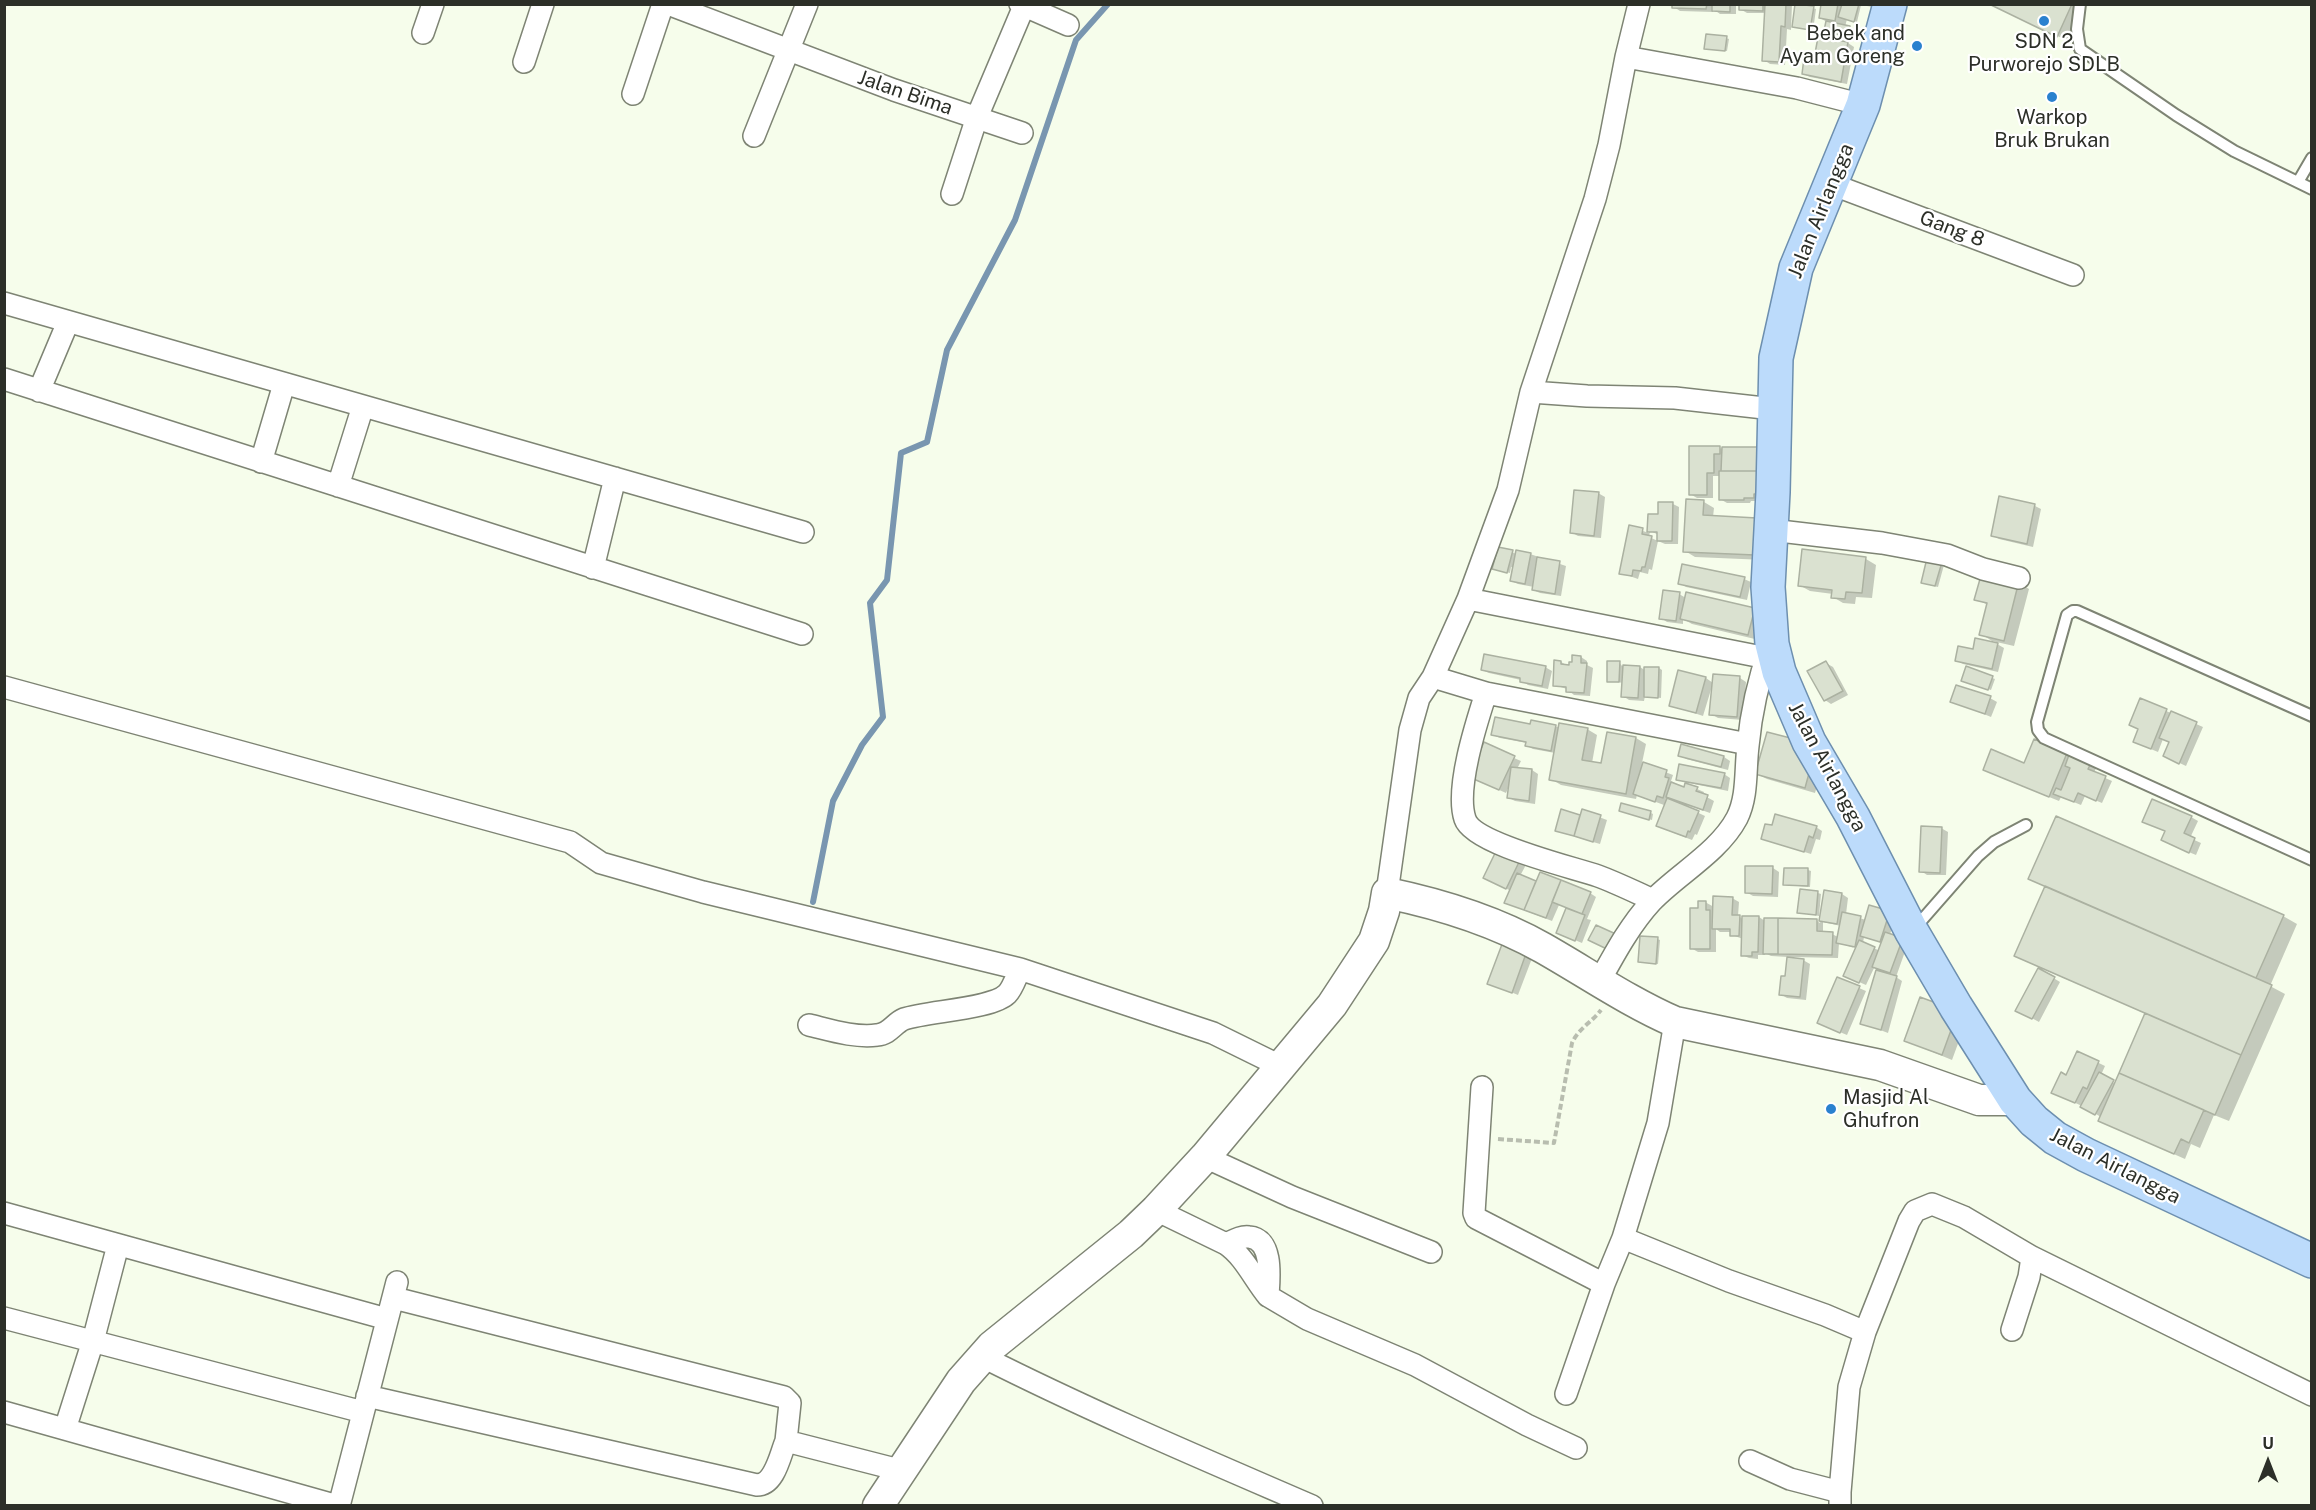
<!DOCTYPE html>
<style>
body{margin:0}
#map{position:relative;width:2316px;height:1510px;overflow:hidden;background:#f6fdeb;font-family:"Public Sans",sans-serif}
canvas{display:block}
.frame{position:absolute;inset:0;border:6px solid #2c2f28;pointer-events:none}
.north{position:absolute;left:2238px;top:1432px;width:60px;height:60px;-webkit-text-stroke:4px #fff;paint-order:stroke;rotate:0deg;font-size:16px;font-weight:700;line-height:24px;text-align:center;color:#2c2f28}
.north::after{content:'';display:block;margin:auto;width:21px;height:27px;background:#2c2f28;clip-path:polygon(50% 0,100% 100%,50% 72%,0 100%)}
</style>
<div id="map">
<canvas width="2316" height="1510"></canvas>
<div class="frame"></div>
<div class="north">U</div>
</div>
<script>
const g = document.querySelector('canvas').getContext('2d');
g.lineJoin = 'round';
function paint(path, color) { g.fillStyle = color; g.fill(path, 'evenodd'); }
function stroke(path, color, width, dash) { g.strokeStyle = color; g.lineWidth = width; g.lineCap = dash ? 'butt' : 'round'; g.setLineDash(dash || []); g.stroke(path); }
function drawText(font, color, halo, rows, align = 'center') {
  g.font = font + ' "Public Sans",sans-serif'; g.lineWidth = 4.5; g.setLineDash([]); g.textBaseline = 'middle'; g.strokeStyle = halo; g.fillStyle = color; for (const [text, x, y, turn = 0] of rows) {
    g.save(); g.translate(x, y); g.rotate((+turn || 0) * Math.PI / 180); g.textAlign = isNaN(turn) ? turn : align; if (halo) g.strokeText(text, 0, 0); g.fillText(text, 0, 0); g.restore();
  }
}
paint(new Path2D(`
 M1674,4h62v10h-16l-7,-5v3l-33,-1 -6,-4z
 M1740,4h52l-1,26 -4,-1 -2,36 -15,-1 -6,-4 2,-47h-19l-7,-4z
 M1822,4h51v3l-12,-2 -4,17 -10,-3 -2,8 7,2 -2,8 -22,-5 -1,-10 -7,-4z
 M1989,4h96l-17,37z
 M1813,8l3,1 -3,22 -20,-4z
 M1726,38l3,1 -2,12 -18,-2z
 M1848,43l6,4 -7,37 -37,-7 -7,-3 12,-13z
 M1691,448l69,1v52h-9l-1,2h-23l-7,-4 2,-23h-9v22h-16l-7,-4z
 M1598,493l7,4 -4,41 -23,-2 -7,-4z
 M2001,498l34,8 6,3 -8,38 -34,-8 -7,-4z
 M1704,502l10,6 -1,9 52,43 -70,-3 -10,-6z
 M1673,504l6,3 -1,37h-13l-7,-3 1,-6 -9,-4 -1,6 9,4 -6,29 -3,-1 -1,5 -8,-2 -2,7 -17,-6 10,-46 18,6v-18h11z
 M1512,552l4,2h14l36,12 -5,30 -21,-3 -7,-3 1,-3 -16,-3 -7,-3 3,-13 -3,-1 -1,6 -13,-3z
 M1866,559l10,6 -4,33 -16,-1 -1,7 -12,-1 -10,-6v-3l-23,-3 -11,-6z
 M1941,563l3,2 -6,22 -13,-3z
 M1744,579l7,3 -4,18 -61,-13 -6,-4z
 M2019,583l10,6 -15,57 -22,-5 -11,-7 7,-29 -12,-6z
 M1679,594l7,4 68,12 5,30 -67,-16 -9,-5v5l-16,-2 -6,-4z
 M1997,644l7,4 -6,24 -35,-8 -7,-4z
 M1581,657l6,4v4l6,3 -3,28 -16,-1 -7,-6 -13,-4 7,-23 7,4z
 M1619,662l3,4 18,1 6,4 13,-3 3,2 -1,28 -16,-2 -1,5 -15,-1 -6,-4 1,-13 -16,-2z
 M1826,663l7,4 15,28 -17,9 -6,-4z
 M1545,667l7,4 -4,18 -20,-4 -7,-5 -32,-7 -7,-3z
 M1967,668l28,11 -4,11 -26,-8z
 M1679,671l27,7 7,5 -10,33 -33,-11z
 M1740,678l6,4 -3,38 -25,-2 -7,-4z
 M1990,698l7,4 -6,15 -39,-16z
 M2141,700l62,27 -17,39 -15,-7 -1,-16 -7,-4 -5,13 -17,-7z
 M1531,725l56,4 10,6 -5,28 10,2 34,-27 10,6 -4,19 31,12 -2,6 4,2 10,6 2,-6 -9,-4 46,-5 6,4 -2,13 -39,-8 -1,2 16,7 -1,3 11,6 -4,12 -23,-8 -1,2 19,9 -8,19 -2,-1 -3,6 -28,-11v-24l-27,-10 -1,4 -75,-14 -10,-6 4,-26 -22,-4 -6,-3v-3l-27,-5 -7,-3z
 M2066,754l31,12 -3,7 18,8 -10,22 -17,-7 -4,9 -20,-8 -2,4 -64,-26 30,-10z
 M1680,755l44,2 6,4 -2,9 -42,-11z
 M1514,758l7,3 -4,8 15,1 6,4 -3,30 -20,-3 -6,-3 1,-14 -4,9 -29,-13z
 M1824,762l-9,31 -48,-14 -10,-5z
 M1562,811l19,6 2,-6 24,9 -7,24 -41,-12z
 M1623,812l28,1 2,1 -1,6z
 M2191,817l7,4 -8,17 11,5 -5,12 -27,-11z
 M2057,818l226,98 14,8 -27,62 15,8 -56,127 -15,-6 -14,33 -9,-4 -6,15 -75,-33 -9,-9 -19,-11 -22,-10 18,-43 27,13 -4,9 15,9 31,-70 -104,-45 -1,2 18,11 -21,40 -22,-12 23,-42 -24,-12 30,-69z
 M1816,827l6,4 -2,9 -4,-1 -5,15 -49,-15z
 M1941,828l7,4 -2,43h-19l-6,-4z
 M1500,847l28,14 -8,15 17,7 53,10 6,4 -9,22 4,1 -9,23 -24,-10 10,-25 -9,-3 -7,16 -39,-15 -2,-15 -20,-10z
 M1773,868l6,4 -1,25 -25,-1 -7,-4z
 M1808,870l3,1 -1,16 -25,-2z
 M1825,892l17,2 6,4 -2,16 20,6 29,-4 -5,19 18,8 -12,34 6,4 -14,52 -26,-10 27,-50 -14,-7 -9,19 -14,-6 6,-33 -9,-5 -1,3 6,4 -15,-5 -1,15 -46,-1v2l11,1 7,4 -4,36 -19,-2 -7,-4 6,-16 2,-21 -17,-1 -6,-3v2h-7v4l-9,-1 -7,-3 1,-16 -11,-4v-3h-12l-4,-3v23h-18l-7,-4 9,-39 5,-7 9,5 18,-9 7,4 -1,14 5,3 16,-2 6,4h52l3,2zM1823,922l18,4 -3,11 -6,-3 -9,-1zM1864,937l19,6 -3,8 -17,-8z
 M1818,893l3,1 -2,22 -20,-4z
 M1657,939l3,1 -2,24 -18,-3z
 M1505,941l29,12 -16,42 -29,-12z
 M1859,988l7,3 -19,44 -22,-9z
 M1967,1019l-15,41 -46,-19z`), '#0003');
stroke(new Path2D(`
 M813,902l20,-101 29,-56 21,-28 -13,-114 17,-23 14,-127 26,-11 20,-92 68,-130 61,-180 32,-36`), '#7996b0', 6);
const building = new Path2D(`
 M1672,4h35l-1,5 -34,-1z
 M1712,4h18v8l-18,-1z
 M1739,4h24v7l-24,-1z
 M1765,4h21l-1,23 -4,-1 -2,36 -17,-1z
 M1795,4l19,2 -4,24 -18,-3z
 M1821,4h17l-3,17 -16,-3z
 M1842,4h17l-5,18 -16,-5z
 M1989,4h83l-15,33z
 M1826,21l24,5 -2,11 -24,-6z
 M1706,34l21,2 -2,15 -21,-2z
 M1818,37l30,5 -7,40 -39,-8 2,-16 10,1z
 M1689,446h31v8h-6v19h-7v22h-18z
 M1722,447h38v24h-39z
 M1719,471h46l-1,23h-10v4h-10v2h-25z
 M1574,490l25,2 -5,44 -24,-3z
 M1999,496l36,8 -8,40 -36,-8z
 M1686,499l18,1 -1,15 54,3 -2,37 -72,-3z
 M1658,502h15l-1,39h-15v-9h-10l1,-18h10z
 M1629,525l14,3 -1,6 10,2 -7,31h-3l-1,4 -8,-1 -1,6 -13,-2z
 M1498,547l15,3 -6,23 -15,-4z
 M1802,549l64,8 -4,36 -16,-1 -1,7 -14,-1 1,-8 -34,-4z
 M1516,550l15,3 -6,31 -15,-3z
 M1537,557l23,4 -5,33 -23,-4z
 M1927,558l15,4 -7,24 -14,-3z
 M1682,564l63,13 -5,20 -62,-13z
 M1982,572l37,9 -15,60 -25,-6 8,-32 -13,-3z
 M1663,590l17,2 -4,29 -17,-2z
 M1686,592l69,16 -7,27 -68,-16z
 M1975,638l23,5 -6,26 -37,-8 3,-15 15,3z
 M1484,654l62,12 -4,20 -22,-4v-4l-39,-8z
 M1572,655l9,1v7h6l-3,30 -18,-1v-5l-13,-1 1,-26 7,1v3l8,1v-3h3z
 M1607,661h13l-1,21h-12z
 M1826,661l17,30 -19,10 -17,-30z
 M1623,665l17,1 -2,32 -17,-1z
 M1966,666l27,10 -5,14 -27,-9z
 M1644,667h15l-1,31 -14,-1z
 M1678,670l28,7 -10,36 -27,-7z
 M1713,674l27,2 -3,41 -28,-2z
 M1956,685l35,11 -6,18 -35,-12z
 M2140,698l27,11 -16,40 -18,-7 5,-13 -9,-4z
 M2171,711l26,11 -18,42 -16,-8 6,-14 -10,-4z
 M1495,717l35,7 1,-4 25,5 -5,26 -26,-5 1,-4 -35,-7z
 M1559,723l29,5 -6,32 19,3 6,-31 29,5 -10,57 -77,-14z
 M1767,732l39,10 8,13 -9,33 -50,-14z
 M2034,739l33,14 -18,44 -66,-27 8,-21 33,14z
 M1484,742l31,14 -16,34 -30,-13z
 M1681,744l43,12 -3,11 -43,-11z
 M2070,752l22,9 -4,8 18,7 -10,25 -18,-8 -4,9 -21,-8 3,-6 5,2 9,-22 -5,-2z
 M1643,762l24,8 -2,7 4,1 -6,20 -6,-2 -2,6 -22,-8z
 M1679,764l46,9 -4,15 -45,-8z
 M1511,767l21,2 -3,32 -22,-3z
 M1671,782l13,5 1,-4 13,4 -2,4 12,4 -5,15 -37,-13z
 M1667,798l32,13 -9,21 -2,-1 -2,6 -30,-11z
 M2152,799l40,17 -8,17 11,5 -6,15 -28,-13 4,-9 -23,-9z
 M1621,803l30,8 -2,9 -30,-9z
 M1561,809l19,6 -6,21 -19,-5z
 M1582,809l19,6 -8,27 -19,-6z
 M1775,814l42,12 -4,12 -4,-2 -5,16 -43,-13 4,-15 7,1z
 M2056,816l228,99 -28,63 -228,-99z
 M1921,826l21,1 -2,46 -21,-1z
 M1499,845l23,11 -16,33 -23,-11z
 M1745,866h28l-1,28 -27,-1z
 M1784,868h24v18l-25,-1z
 M1540,872l21,8 -15,38 -22,-8z
 M1517,873l19,8 -12,29 -20,-7z
 M1561,880l30,12 -9,22 -30,-12z
 M2045,886l227,99 -31,70 -227,-99z
 M1800,889l18,2 -2,24 -19,-2z
 M1824,890l18,3 -5,31 -18,-3z
 M1713,896l20,1 -1,18h8l-1,21h-9v-7h-18z
 M1698,901h8v9h4v39h-20v-41h8z
 M1869,905l21,6 -10,31 -20,-6z
 M1566,908l19,7 -10,26 -19,-8z
 M1842,912l19,4 -6,31 -19,-4z
 M1742,916h17l-1,36h-6v4h-11z
 M1764,918h14v36h-15z
 M1778,918l39,1v12l16,1 -1,23 -54,-1z
 M1596,925l22,10 -7,16 -23,-11z
 M1885,932l18,6 -13,35 -18,-6z
 M1640,936l18,1 -2,27 -18,-2z
 M1504,939l24,9 -16,45 -25,-9z
 M1859,940l16,7 -16,36 -16,-7z
 M1787,957l17,2 -4,38 -21,-2 2,-19h4z
 M2038,968l17,9 -23,42 -17,-8z
 M1876,970l21,6 -16,54 -21,-6z
 M1837,977l23,9 -20,47 -23,-10z
 M1920,997l38,14 -16,44 -38,-14z
 M2145,1013l96,42 -26,60 -96,-42z
 M2077,1051l22,10 -12,28 -4,-2 -8,16 -24,-10 10,-21 5,3z
 M2099,1072l15,8 -19,35 -15,-8z
 M2119,1073l85,37 -15,33 -8,-4 -7,15 -76,-33z`);
paint(building, '#dae1d0');
stroke(building, '#abb1a1', 1.5);
const lane = new Path2D(`
 M2080,4l-3,25 3,20 96,66 58,36 78,38
 M2298,182l14,-24
 M2312,716l-235,-105h-4l-6,4 -30,107 1,8 6,8 268,122
 M1914,929l64,-73 16,-14 32,-17`);
const street = new Path2D(`
 M668,4l226,86 128,43
 M1020,4l48,21
 M423,33l10,-29
 M1626,57l171,31 66,17
 M524,62l19,-58
 M633,94l30,-90
 M754,136l53,-132
 M1831,184l242,91
 M952,194l25,-77 47,-111
 M4,303l799,229
 M4,379l798,255
 M39,391l29,-69
 M1531,392l56,4 88,2 98,11
 M261,462l23,-78
 M338,486l25,-80
 M1771,530l111,13 65,12 36,14 36,9
 M593,568l22,-90
 M1468,599l299,59
 M1433,677l53,16 262,51
 M4,687l566,155 31,21 102,29 317,77 193,64 67,33
 M1486,693c-10,31 -31,96 -21,126 8,25 107,48 133,57 19,7 37,16 55,24
 M1387,893l23,-163 9,-32 14,-21 35,-78 40,-109 23,-98 64,-193 14,-54 17,-88 13,-53
 M1599,982c16,-29 31,-57 53,-81 26,-27 67,-49 85,-83 11,-22 8,-48 11,-72 3,-33 11,-68 22,-99
 M809,1025c21,5 46,13 68,10 13,-1 17,-12 27,-16 24,-8 88,-10 103,-25 6,-6 9,-17 13,-25
 M1482,1087l-8,126 2,5 128,66
 M1205,1157l87,40 139,55
 M1156,1210l70,34c7,-3 14,-8 23,-7 25,2 20,42 19,59l39,23 108,46 112,60 49,23
 M4,1213l383,106
 M1623,1238l106,43 96,34 40,17 44,-111 6,-10 17,-7 32,13 68,40 280,138
 M1226,1244c18,12 28,35 42,52
 M394,1298l390,99 6,6 -4,38
 M4,1318l359,94
 M2012,1330l17,-53 3,-20
 M983,1357c107,54 218,101 329,149
 M1566,1394l38,-110 19,-46 35,-115 17,-101
 M367,1396l390,89c18,0 23,-30 29,-44l117,30
 M4,1412l334,94
 M65,1429l28,-88 25,-96
 M1750,1461l40,18 50,13
 M339,1506l58,-224
 M1840,1506v-14l9,-105 16,-55`);
const secondary = new Path2D(`
 M878,1506l83,-125 31,-35 139,-112 25,-24 49,-53 127,-152 42,-64 10,-30 3,-18c53,11 108,28 156,55 44,25 86,54 132,74l205,43 99,35h36`);
const primary = new Path2D(`
 M1890,4l-27,101 -67,163 -20,90 -3,134 -5,95 4,57 7,28 30,70 44,75 59,115 44,75 59,93 19,21 21,17 31,17 226,106`);
stroke(lane, '#7e8474', 14);
stroke(street, '#7e8474', 24);
stroke(secondary, '#7e8474', 33);
stroke(primary, '#6d8faf', 36);
stroke(new Path2D(`
 M1498,1139l56,4 18,-100c6,-14 20,-21 29,-33`), '#b8bdaf', 4, [6, 3]);
stroke(lane, '#fff', 10);
stroke(street, '#fff', 21);
stroke(secondary, '#fff', 30);
stroke(primary, '#bcdbfb', 33);
for (const [x, y, r, color] of [
 [2044,21,6,"#2a81cf"],
 [1917,46,6,"#2a81cf"],
 [2052,97,6,"#2a81cf"],
 [1831,1109,6,"#2a81cf"]
]) { const dot = new Path2D(); dot.arc(x, y, r, 0, 2 * Math.PI); g.fillStyle = color; g.fill(dot); stroke(dot, '#fff', 2); }
drawText('20px', '#2c2f28', '#fff', [
 ["Bebek and",1905,34,"right"],
 ["Ayam Goreng",1905,57,"right"],
 ["SDN 2",2044,42],
 ["Purworejo SDLB",2044,65],
 ["Warkop",2052,118],
 ["Bruk Brukan",2052,141],
 ["Masjid Al",1843,1098,"left"],
 ["Ghufron",1843,1121,"left"]
]);
drawText('20px', '#2c2f28', '#fff', [
 ["Jalan Bima",905,93,19],
 ["Jalan Airlangga",1821,211,-68],
 ["Gang 8",1952,229,21],
 ["Jalan Airlangga",1827,767,62],
 ["Jalan Airlangga",2115,1166,27]
]);
</script>
